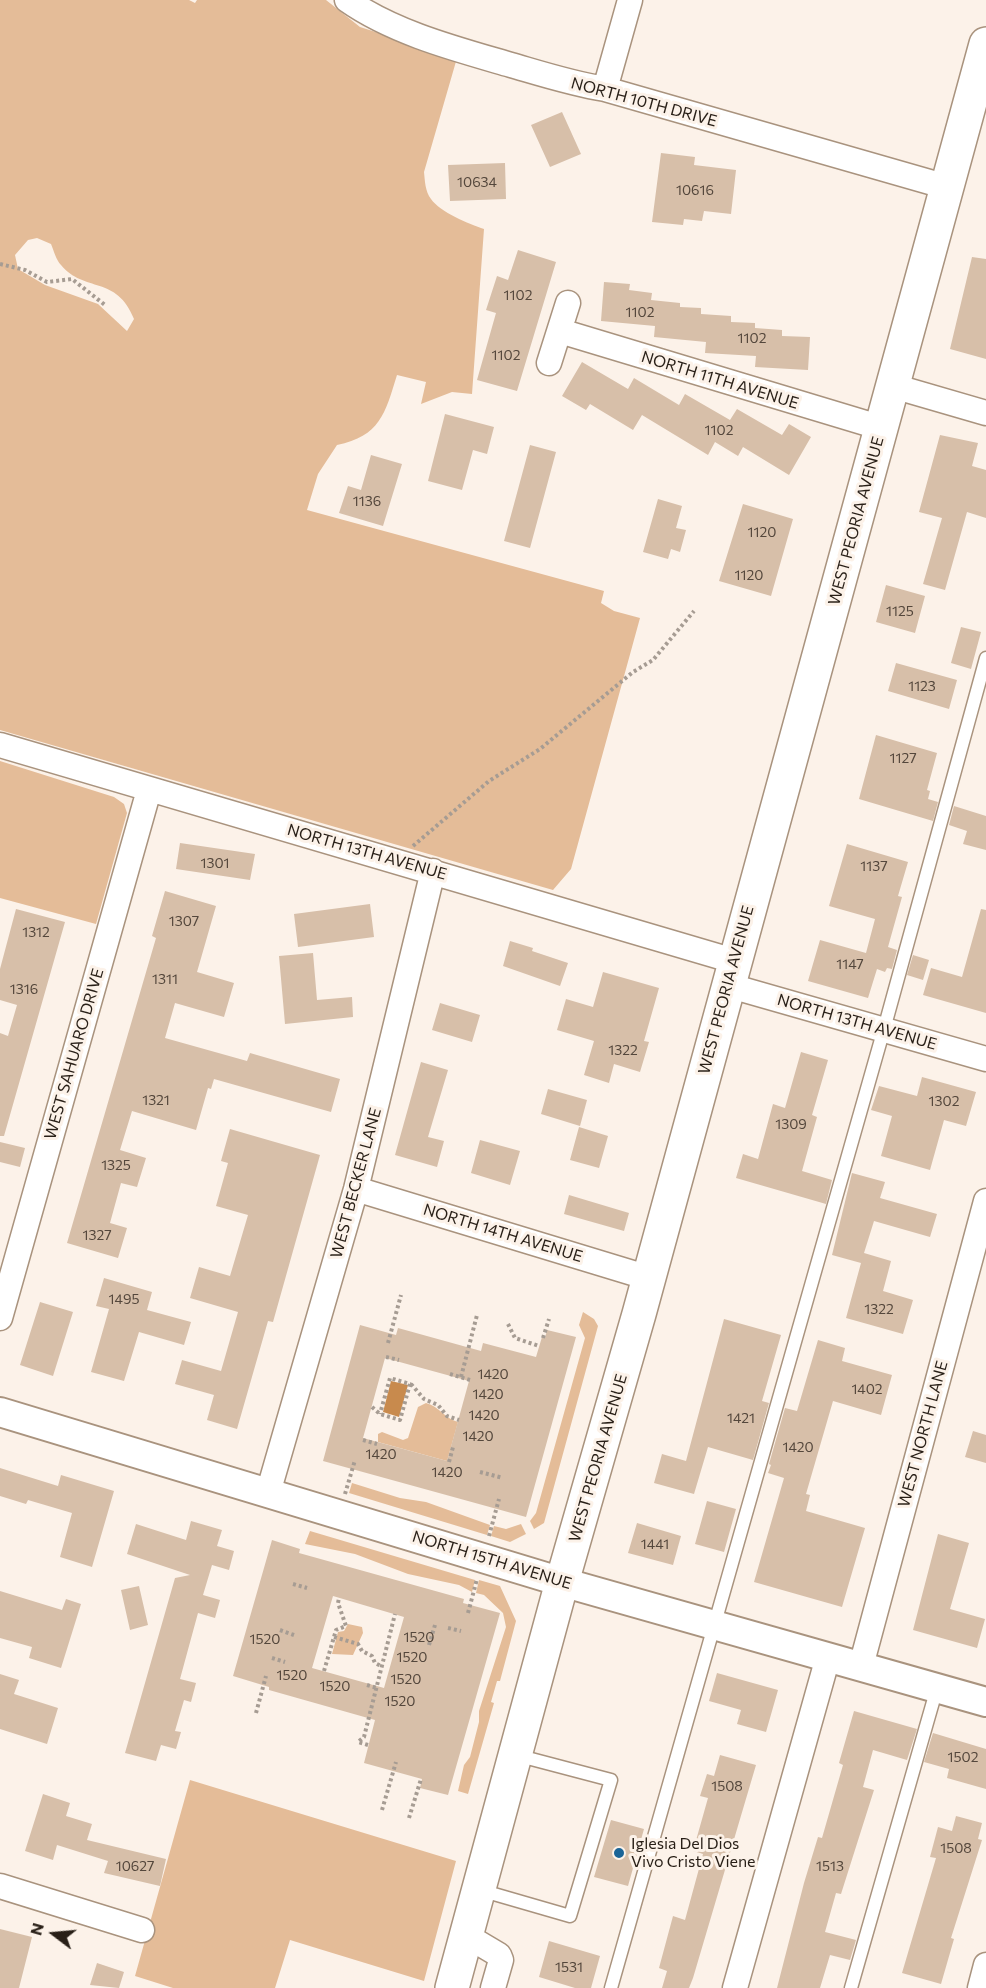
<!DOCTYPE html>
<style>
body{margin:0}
#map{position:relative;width:986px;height:1988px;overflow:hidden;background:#fcf2e9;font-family:Commissioner,sans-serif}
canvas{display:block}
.north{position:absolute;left:24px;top:1904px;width:60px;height:60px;-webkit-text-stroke:4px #fcf2e9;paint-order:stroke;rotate:286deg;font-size:16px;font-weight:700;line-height:24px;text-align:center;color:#281f17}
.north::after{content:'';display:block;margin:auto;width:21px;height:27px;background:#281f17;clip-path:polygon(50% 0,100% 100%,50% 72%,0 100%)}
</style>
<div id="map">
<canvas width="986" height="1988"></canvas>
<div class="north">N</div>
</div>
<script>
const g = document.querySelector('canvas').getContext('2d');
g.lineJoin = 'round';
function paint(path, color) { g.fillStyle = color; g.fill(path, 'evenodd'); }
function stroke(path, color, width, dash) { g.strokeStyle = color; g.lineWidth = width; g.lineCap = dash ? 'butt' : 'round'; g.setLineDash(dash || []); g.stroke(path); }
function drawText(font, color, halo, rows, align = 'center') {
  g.font = font + ' Commissioner,sans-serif'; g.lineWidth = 6; g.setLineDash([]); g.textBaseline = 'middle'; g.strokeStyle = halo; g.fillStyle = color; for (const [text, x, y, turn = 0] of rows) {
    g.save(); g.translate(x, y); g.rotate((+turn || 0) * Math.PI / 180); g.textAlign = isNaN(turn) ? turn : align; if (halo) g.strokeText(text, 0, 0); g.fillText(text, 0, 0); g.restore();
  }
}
paint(new Path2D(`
 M0,0h189l6,3 2,-3h129l34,27 97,31 -33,114c1,9 1,19 7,27 9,13 38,25 53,30l-12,165 -20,-2 -31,12 5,-22 -29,-7c-12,39 -17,61 -60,70l-19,29 -11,36 297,81 -3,12 13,8 26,7 -69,251 -18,21 -553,-160zM37,238l14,6c3,7 5,16 10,21 23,28 56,10 73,54l-7,12 -29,-27 -53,-19 -27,-16 -3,-14 13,-15z
 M0,761l114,36 10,7 3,9 -31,111 -96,-26z
 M583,1312l11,7 4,7 -54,197 -10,6 -4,-8 6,-8 49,-175 -6,-13z
 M426,1403c14,4 18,15 32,19l-11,39 -69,-19v-8l4,-2 21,8 5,-2 10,-31z
 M352,1483l48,15 26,4 64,23 -3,10 -138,-42z
 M521,1524l5,10 -16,8 -19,-6 3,-10 12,3z
 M310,1531l165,49 -3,12 -13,-7 -51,-11 -53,-20 -50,-10z
 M479,1580l21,6 16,35 -16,60h-3l-6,21 3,1 -26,91 -10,-3 6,-26 6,-8 9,-35v-11l27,-84 -3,-14 -19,-18 -8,-2z
 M348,1624l14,3 1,6 -10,22 -21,-1 6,-22 6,-1z
 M190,1780l266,81 -32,120 -134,-41 -15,48h-102l-38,-12z`), '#e4bc98');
paint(new Path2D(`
 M391,1381l17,4 -9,32 -16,-5z`), '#c88a4d');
paint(new Path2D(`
 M562,112l19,42 -31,13 -19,-42z
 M661,153l34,4 -1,8 42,5 -5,44 -27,-3 -2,10 -18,-2 -1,6 -31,-3z
 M505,163l1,36 -56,2 -2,-36z
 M518,250l38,12 -39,129 -40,-11 19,-67 -10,-3 11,-34 11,4z
 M972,257l14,2v100l-36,-10z
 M604,282l26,2 -1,6 23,3 -1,7 29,3v4l21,1v6l30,2v6l24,1v5l27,2v6l28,1 -2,33 -53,-3 1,-11 -51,-3 1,-11 -52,-5 1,-11 -54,-5z
 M582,362l46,27 6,-11 45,27 6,-11 45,26 7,-11 45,26 7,-11 22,13 -22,38 -46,-28 -5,9 -23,-14 -7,13 -66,-40 -9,15 -43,-26 -4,6 -24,-14z
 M445,414l49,13 -7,27 -14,-4 -11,40 -34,-9z
 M940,435l38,8 -6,23 14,4v48l-19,-6 -22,78 -22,-6 19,-66 -23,-6z
 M530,445l26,7 -26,96 -26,-7z
 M371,455l31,9 -19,62 -44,-13 9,-27 13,4z
 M658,499l24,7 -6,22 10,2 -6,22 -9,-3 -3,10 -25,-7z
 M743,504l50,15 -22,77 -52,-15z
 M886,585l39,11 -10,37 -39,-11z
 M961,627l20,5 -10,37 -20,-6z
 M896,663l61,17 -8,29 -61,-18z
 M876,735l61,18 -10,37 3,1 -2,8 10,3 -5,19 -74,-22z
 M954,806l32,10v34l-23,-6 4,-13 -18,-6z
 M180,843l75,11 -5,26 -74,-11z
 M847,844l61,18 -10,34 4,1 -14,50 9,3 -5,19 -5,-1 -2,4 -8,-3 -9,29 -60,-17 12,-41 46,13 9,-34 -46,-13z
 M165,891l51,15 -19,66 37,11 -10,34 -49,-14 -10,35 82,23 3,-8 90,26 -9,33 -117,-33 -3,10 -3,-1 -12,42 -64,-19 -12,39 26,8 -9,29 -16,-4 -11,40 17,5 -9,30 -51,-15 89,-305 -4,-2z
 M370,904l4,33 -76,10 -4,-33z
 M16,909l49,13 -61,214h-4v-103l8,3 9,-31 -17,-5v-31z
 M981,909l5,1v103l-63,-18 8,-27 31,9z
 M510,941l23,7 -1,3 36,12 -8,23 -57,-20z
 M313,953l4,47 35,-3 1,20 -68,7 -6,-68z
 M913,955l16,5 -6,20 -16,-5z
 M603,972l56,16 -15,53 5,1 -9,30 -26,-8 -5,19 -25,-8 10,-34 -37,-11 9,-31 27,8z
 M440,1003l40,12 -8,27 -40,-12z
 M801,1052l27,8 -16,55 5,2 -15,54 30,9 -6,24 -90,-26 7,-24 15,5 15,-55 12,4z
 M421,1062l27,8 -20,67 16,4 -7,26 -42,-12z
 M922,1077l54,15 -10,34 -22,-6 -14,50 -49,-14 11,-40 -21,-6 8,-24 38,10z
 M548,1089l39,11 -7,26 -39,-12z
 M579,1127l29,9 -9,32 -29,-8z
 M230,1129l90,26 -47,167 -5,-1 -31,108 -30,-9 7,-25 -39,-11 7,-24 39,11 17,-59 -48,-14 9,-31 31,9 18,-61 -32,-9 12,-43 -7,-2z
 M480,1140l40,11 -10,34 -39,-12z
 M0,1142l25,6 -5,19 -20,-5z
 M852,1173l33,9 -5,16 57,16 -7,23 -56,-16 -10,32 27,8 -8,30 30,9 -10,34 -57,-16 15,-55 -29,-8z
 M569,1195l60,18 -5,18 -60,-17z
 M104,1278l48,14 -5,18 44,12 -7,23 -45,-13 -15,49 -33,-9 18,-63 -13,-3z
 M40,1302l33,10 -20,64 -33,-11z
 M724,1319l57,16 -19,66 7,2 -16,57 -45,-13 -14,47 -40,-11 8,-29 24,7z
 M360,1325l36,10 2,-7 83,23 2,-8 53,14 6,-20 3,1 2,-8 29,7 -50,180 -203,-56zM385,1358l84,23 -22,80 -84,-23z
 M818,1340l27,8 -3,13 50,14 -11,40 -48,-14 -27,93 4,1 -4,16 59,17 -23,79 -88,-25 30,-104 -16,-5 3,-8 -2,-1 16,-56 12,3z
 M973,1431l13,4v28l-21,-6z
 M0,1468l58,18 3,-11 53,16 -22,76 -32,-10 12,-44 -44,-13 -2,4 -26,-8z
 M707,1501l29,8 -12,43 -29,-8z
 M191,1521l31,9 -5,16 17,5 -5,19 -17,-5 -9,30 17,5 -5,18 -17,-5 -18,66 16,4 -5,19 -7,-2 -9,31 6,1 -5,17 -15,-4 -5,16 -31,-8 50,-175 15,-3 -63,-21 9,-30 50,16z
 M637,1523l44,13 -8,29 -45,-12z
 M938,1534l31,9 -19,66 35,10 -8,29 -64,-18z
 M272,1540l28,9 -1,4 165,46 -1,4 37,10 -52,182 -28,-7 2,-9 -58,-16 11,-43 -106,-30v-3l-36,-11zM333,1596l71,21 -20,71 -72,-20z
 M139,1586l9,39 -18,5 -9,-40z
 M0,1591l62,19 4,-11 15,5 -20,64 -32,-10 3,-11 -32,-9z
 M717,1673l61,17 -12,42 -29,-8 4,-14 -32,-9z
 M0,1674l19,6 -5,14 44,14 -11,36 -47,-15z
 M854,1711l63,18 -10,31 -34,-10 -10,37 11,3 -33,104 -5,-1 -11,39 31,8 -6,20 -20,-5 -10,33h-43l27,-105 14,-46 4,1 21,-73 -4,-2z
 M933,1733l53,16v40l-39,-11 2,-9 -25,-7z
 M720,1755l36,10 -63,213 -4,10h-27l5,-17 -8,-3 14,-52 12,4 18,-66 -10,-3 15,-53 -8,-2 7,-22 7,2z
 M43,1794l27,9 -4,13 26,8 -5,16 79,19 -6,27 -56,-13 4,-12 -51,-16 -4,15 -28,-9z
 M956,1816l26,7 -4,16 4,1 -31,98 3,1 -13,45 -39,-11 34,-115 -6,-1 8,-30 14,4z
 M611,1820l33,9 -16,57 -34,-9z
 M0,1929l32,8 -13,51h-19z
 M549,1941l51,15 -9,32h-16l-36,-11z
 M97,1963l27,9 -5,16 -29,-3z`), '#d7bfa9');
const service = new Path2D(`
 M480,1890l90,26 41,-136 -95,-25
 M611,1988l273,-959 102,-371
 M851,1988l86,-300`);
const minor = new Path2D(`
 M347,0c47,33 109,49 164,65 31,9 62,19 94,24l342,98
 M605,89l25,-89
 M560,331l322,97
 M549,363l19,-60
 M893,386l93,27
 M0,745l734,216
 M727,985l259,74
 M356,1189l293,89
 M0,1318l149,-528
 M268,1493l88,-304 77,-318
 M861,1666l125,-465
 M0,1886l142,44
 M467,1936l32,19 2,5 -8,28
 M735,1988l93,-331
 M980,1988l6,-23`);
const tertiary = new Path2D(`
 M0,1412l562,170 424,120`);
const secondary = new Path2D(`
 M452,1988l110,-406 77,-268 347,-1270`);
stroke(service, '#a9937e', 15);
stroke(minor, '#a9937e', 27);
stroke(tertiary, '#a9937e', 32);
stroke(secondary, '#a9937e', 36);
stroke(new Path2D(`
 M0,264l25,6 22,12 25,-3 33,26
 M413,846l76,-65 51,-32 93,-77 20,-12 41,-49
 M508,1324l7,14 24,8
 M543,1338l6,-19
 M388,1343l13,-48
 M386,1357l13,3
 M450,1374l20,6
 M461,1377l16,-62
 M411,1384l13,15 14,6 9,11 12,4
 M372,1407l8,7 20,6 10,-36 -20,-6 -10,36
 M363,1440l14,4
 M449,1462l4,-15
 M480,1472l23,6
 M345,1494l10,-34
 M489,1536l10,-37
 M293,1584l14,4
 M468,1613l9,-34
 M448,1628l13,3
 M280,1630l14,5
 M334,1637l24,7 4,7 10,5 3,7 6,3
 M429,1645l6,-20
 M272,1658l13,4
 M324,1671l12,-41 10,-4 -8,-23 1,-5
 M367,1685l10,3
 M256,1713l10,-37
 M368,1745l-10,-3 6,-5 3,-12 28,-111
 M382,1810l14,-48
 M409,1818l12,-39`), '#a69c93', 4, [3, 3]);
stroke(service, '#fff', 12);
stroke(minor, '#fff', 24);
stroke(tertiary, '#fff', 28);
stroke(secondary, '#fff', 33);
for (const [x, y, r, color] of [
 [619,1853,6,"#1a6497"]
]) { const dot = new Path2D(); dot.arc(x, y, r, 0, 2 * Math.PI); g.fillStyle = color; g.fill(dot); stroke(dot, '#fcf2e9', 2); }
drawText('14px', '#54473c', null, [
 ["10634",477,182],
 ["10616",695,190],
 ["1102",518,295],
 ["1102",640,312],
 ["1102",752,338],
 ["1102",506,355],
 ["1102",719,430],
 ["1136",367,501],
 ["1120",762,532],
 ["1120",749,575],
 ["1125",900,611],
 ["1123",922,686],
 ["1127",903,758],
 ["1301",215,863],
 ["1137",874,866],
 ["1307",184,921],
 ["1312",36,932],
 ["1147",850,964],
 ["1311",165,979],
 ["1316",24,989],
 ["1322",623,1050],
 ["1321",156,1100],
 ["1302",944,1101],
 ["1309",791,1124],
 ["1325",116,1165],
 ["1327",97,1235],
 ["1495",124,1299],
 ["1322",879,1309],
 ["1420",493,1374],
 ["1402",867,1389],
 ["1420",488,1394],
 ["1420",484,1415],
 ["1421",741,1418],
 ["1420",478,1436],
 ["1420",798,1447],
 ["1420",381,1454],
 ["1420",447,1472],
 ["1441",655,1544],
 ["1520",419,1637],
 ["1520",265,1639],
 ["1520",412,1657],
 ["1520",292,1675],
 ["1520",406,1679],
 ["1520",335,1686],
 ["1520",400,1701],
 ["1502",963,1757],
 ["1508",727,1786],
 ["1508",956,1848],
 ["10627",135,1866],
 ["1513",830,1866],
 ["1531",569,1967]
]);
drawText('16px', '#281f17', '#fcf2e9', [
 ["NORTH 10TH DRIVE",644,102,15],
 ["NORTH 11TH AVENUE",720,380,17],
 ["WEST PEORIA AVENUE",856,521,-75],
 ["NORTH 13TH AVENUE",367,852,16],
 ["WEST PEORIA AVENUE",726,990,-75],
 ["NORTH 13TH AVENUE",857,1022,16],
 ["WEST SAHUARO DRIVE",74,1054,-74],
 ["WEST BECKER LANE",356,1183,-75],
 ["NORTH 14TH AVENUE",503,1233,17],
 ["WEST NORTH LANE",923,1434,-75],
 ["WEST PEORIA AVENUE",598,1458,-74],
 ["NORTH 15TH AVENUE",492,1560,17]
]);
drawText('16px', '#281f17', '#fcf2e9', [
 ["Iglesia Del Dios",631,1844],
 ["Vivo Cristo Viene",631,1862]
], 'left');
</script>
